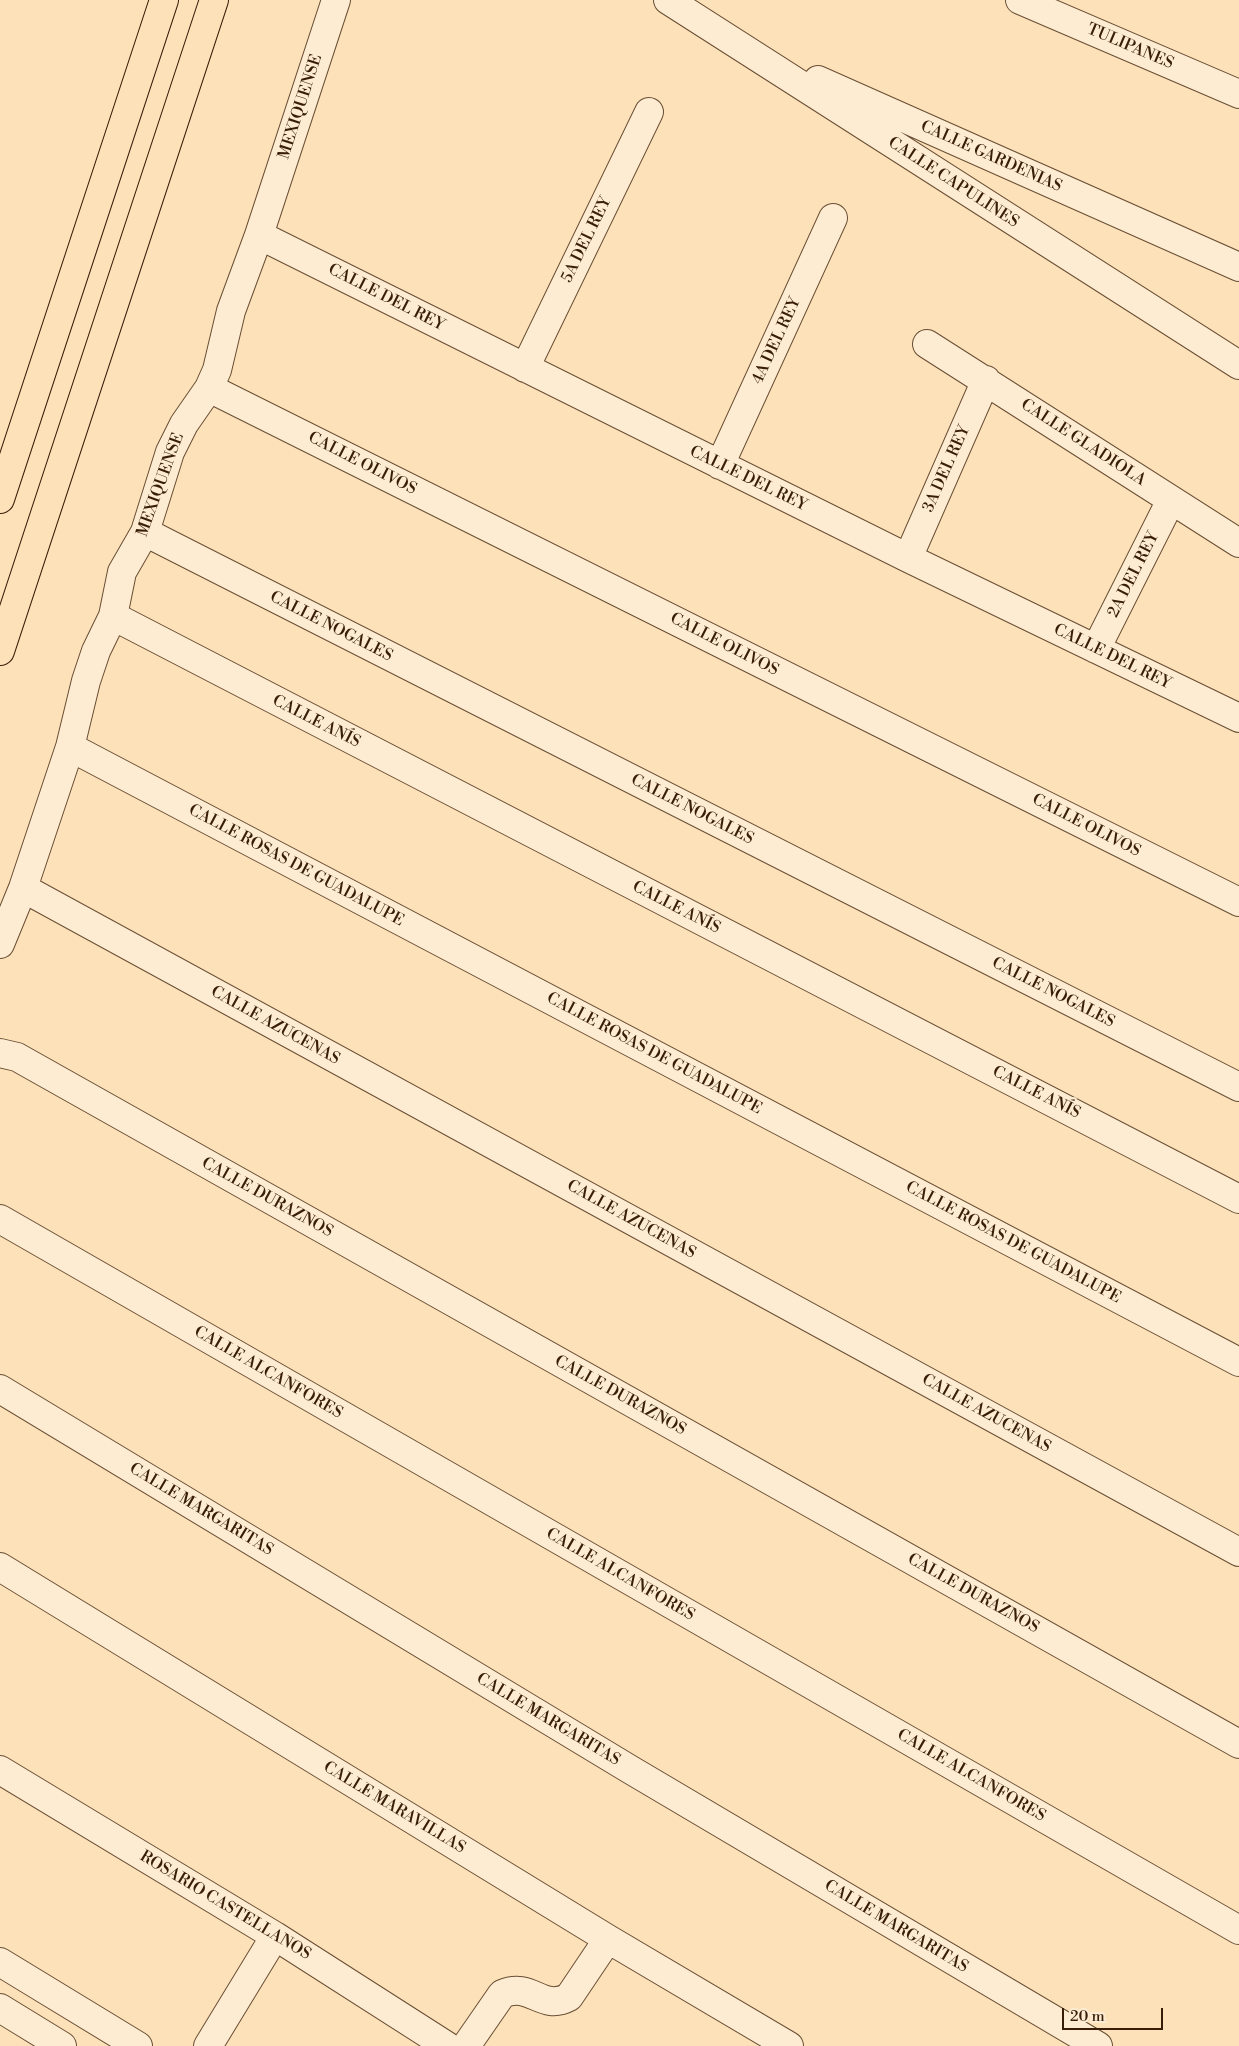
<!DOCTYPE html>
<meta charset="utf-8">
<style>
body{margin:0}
#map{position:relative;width:1239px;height:2046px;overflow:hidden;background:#fce1b9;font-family:"Libre Bodoni",serif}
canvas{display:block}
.scale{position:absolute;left:1062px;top:2008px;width:101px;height:22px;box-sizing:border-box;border:2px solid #381d08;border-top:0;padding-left:6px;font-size:15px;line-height:18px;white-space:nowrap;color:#381d08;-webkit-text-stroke:4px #fdecd2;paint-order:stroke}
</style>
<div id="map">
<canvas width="1239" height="2046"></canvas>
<div class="scale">20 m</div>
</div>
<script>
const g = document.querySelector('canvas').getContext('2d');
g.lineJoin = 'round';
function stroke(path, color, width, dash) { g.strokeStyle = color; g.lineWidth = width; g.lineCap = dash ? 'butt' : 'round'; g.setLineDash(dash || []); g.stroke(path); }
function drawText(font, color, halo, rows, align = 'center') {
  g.font = font + ' "Libre Bodoni",serif'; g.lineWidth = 4.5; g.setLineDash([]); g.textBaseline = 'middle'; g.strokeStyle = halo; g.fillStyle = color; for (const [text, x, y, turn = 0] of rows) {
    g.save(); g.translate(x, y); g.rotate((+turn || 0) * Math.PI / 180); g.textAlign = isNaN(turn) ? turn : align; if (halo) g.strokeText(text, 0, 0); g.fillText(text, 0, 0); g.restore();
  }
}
const street = new Path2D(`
 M668,0l571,365
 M1020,0l219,94
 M818,80l421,187
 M259,235l649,323 331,160
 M927,344l312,199
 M525,368l124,-256
 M209,388l1030,514
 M720,465l113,-247
 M145,532l1094,555
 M908,558l78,-178
 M113,616l1126,583
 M1096,649l75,-149
 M70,747l1169,615
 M23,888l1216,664
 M0,944l23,-56 47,-141 16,-66 10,-30 17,-35 9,-44 23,-40 25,-80 14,-28 25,-36 8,-18 14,-59 28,-76 77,-235
 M0,1053l17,4 1222,687
 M0,1219l1239,711
 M0,1389l631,381 467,276
 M0,1567l608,372 181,107
 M0,1770l275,166 172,110
 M0,1962l138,84
 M0,2008l62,38
 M208,2046l67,-110
 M466,2046l36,-52c30,-13 39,18 67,3l39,-58`);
const highway = new Path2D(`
 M0,499l164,-499
 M0,651l214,-651`);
stroke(street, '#694e34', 30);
stroke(highway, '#381d08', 30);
stroke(street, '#fdecd2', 28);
stroke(highway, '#fce1b9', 28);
drawText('16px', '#381d08', '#fdecd2', [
 ["TULIPANES",1130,47,23],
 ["MEXIQUENSE",301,107,-72],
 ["CALLE GARDENIAS",991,157,24],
 ["CALLE CAPULINES",953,183,33],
 ["5A DEL REY",587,240,-64],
 ["CALLE DEL REY",386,298,27],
 ["4A DEL REY",777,341,-65],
 ["CALLE GLADIOLA",1083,443,33],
 ["CALLE OLIVOS",362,464,27],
 ["3A DEL REY",947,469,-66],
 ["CALLE DEL REY",748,479,26],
 ["MEXIQUENSE",161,485,-70],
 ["2A DEL REY",1134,575,-63],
 ["CALLE NOGALES",331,627,27],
 ["CALLE OLIVOS",724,645,27],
 ["CALLE DEL REY",1112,657,26],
 ["CALLE ANÍS",316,722,27],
 ["CALLE NOGALES",692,810,27],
 ["CALLE OLIVOS",1086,826,27],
 ["CALLE ROSAS DE GUADALUPE",296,866,28],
 ["CALLE ANÍS",676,908,27],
 ["CALLE NOGALES",1053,993,27],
 ["CALLE AZUCENAS",275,1026,29],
 ["CALLE ROSAS DE GUADALUPE",654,1054,28],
 ["CALLE ANÍS",1036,1093,27],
 ["CALLE DURAZNOS",267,1198,29],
 ["CALLE AZUCENAS",631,1220,29],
 ["CALLE ROSAS DE GUADALUPE",1013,1243,28],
 ["CALLE ALCANFORES",268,1373,30],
 ["CALLE DURAZNOS",620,1396,29],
 ["CALLE AZUCENAS",986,1414,29],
 ["CALLE MARGARITAS",201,1510,31],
 ["CALLE ALCANFORES",620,1575,30],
 ["CALLE DURAZNOS",973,1594,29],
 ["CALLE MARGARITAS",548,1720,31],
 ["CALLE ALCANFORES",971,1776,30],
 ["CALLE MARAVILLAS",394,1808,31],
 ["ROSARIO CASTELLANOS",225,1906,31],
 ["CALLE MARGARITAS",896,1927,31]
]);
</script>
